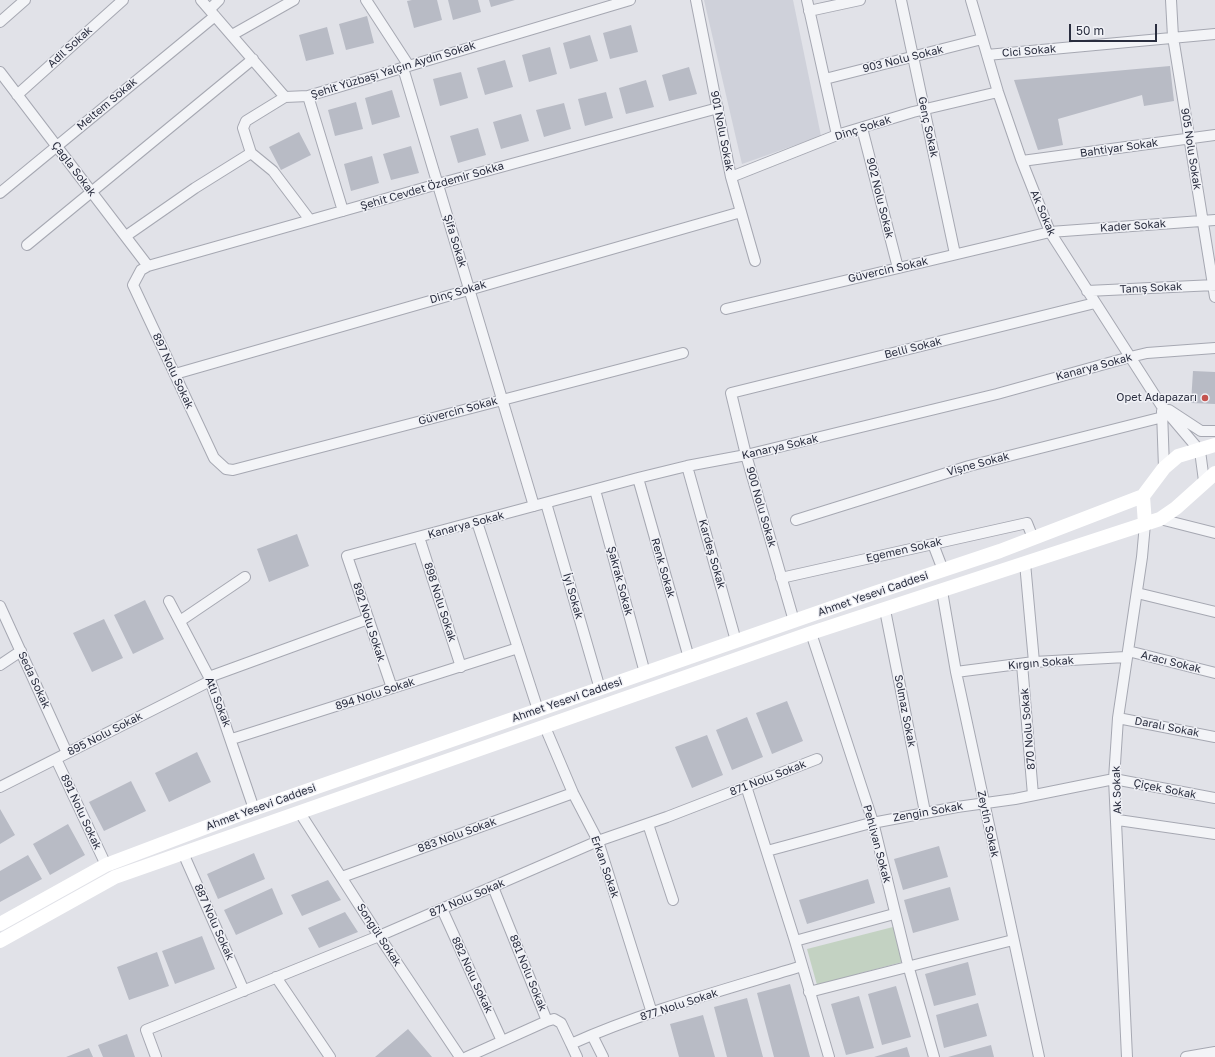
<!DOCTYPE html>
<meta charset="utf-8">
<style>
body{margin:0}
#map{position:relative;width:1215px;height:1057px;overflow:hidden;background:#e1e2e8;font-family:"Golos Text",sans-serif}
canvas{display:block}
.scale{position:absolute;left:1069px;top:24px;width:88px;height:18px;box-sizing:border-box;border:2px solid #2a2e3f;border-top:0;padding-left:5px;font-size:12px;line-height:14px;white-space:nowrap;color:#2a2e3f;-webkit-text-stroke:3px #f0f1f6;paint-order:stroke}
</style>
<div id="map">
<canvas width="1215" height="1057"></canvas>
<div class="scale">50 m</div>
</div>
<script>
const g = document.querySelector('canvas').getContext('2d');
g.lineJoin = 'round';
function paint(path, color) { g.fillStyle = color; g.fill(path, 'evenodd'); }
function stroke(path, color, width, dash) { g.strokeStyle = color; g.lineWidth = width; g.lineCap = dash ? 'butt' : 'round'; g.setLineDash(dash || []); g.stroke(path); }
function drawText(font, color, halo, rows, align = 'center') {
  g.font = font + ' "Golos Text",sans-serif'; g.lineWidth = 3; g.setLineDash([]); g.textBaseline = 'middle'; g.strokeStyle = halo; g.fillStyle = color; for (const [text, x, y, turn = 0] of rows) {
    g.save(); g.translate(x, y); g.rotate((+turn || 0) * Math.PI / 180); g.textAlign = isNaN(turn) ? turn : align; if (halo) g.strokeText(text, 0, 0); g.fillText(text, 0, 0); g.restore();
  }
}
paint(new Path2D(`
 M704,0h89l28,136 -79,28z`), '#cfd1da');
paint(new Path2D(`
 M893,927l9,35 -85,23 -10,-36z`), '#c3d2c2');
paint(new Path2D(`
 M412,0h25l5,20 -28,8 -7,-27z
 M448,0h30l3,12 -28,8z
 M489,0h26l-24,7z
 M367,16l7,27 -28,7 -7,-26z
 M631,25l7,27 -28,7 -7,-26z
 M327,27l7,27 -28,7 -7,-26z
 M590,35l8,26 -28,8 -7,-26z
 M550,47l7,27 -28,8 -7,-27z
 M505,60l8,27 -28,8 -8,-27z
 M1170,66l4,35 -30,5 -2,-11 -84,24 5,26 -25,5 -24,-70z
 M689,67l8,27 -28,7 -7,-26z
 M461,72l7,26 -28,8 -7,-27z
 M646,80l8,27 -28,7 -7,-26z
 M392,90l8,27 -28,8 -7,-27z
 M606,92l7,26 -28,8 -7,-27z
 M356,102l7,27 -28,7 -7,-26z
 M564,103l7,26 -27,8 -8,-27z
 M521,114l8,27 -28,8 -8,-27z
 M478,128l8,27 -28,8 -8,-27z
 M299,132l12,23 -30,15 -12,-23z
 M411,146l8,27 -28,7 -8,-26z
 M372,156l7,27 -28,8 -7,-27z
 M1193,371l22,1v32l-24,-1z
 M297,534l12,32 -40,16 -12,-33z
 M145,600l19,39 -31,15 -19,-39z
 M104,619l19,39 -31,14 -19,-39z
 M787,701l16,40 -31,13 -16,-41z
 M747,717l16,40 -31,13 -16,-40z
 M707,735l16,40 -31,13 -17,-41z
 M197,752l14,30 -42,20 -14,-29z
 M131,781l15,30 -42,20 -15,-29z
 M0,809l15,26 -15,9z
 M68,824l17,31 -35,20 -17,-31z
 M939,846l9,31 -45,13 -9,-31z
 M254,853l11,26 -47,20 -11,-25z
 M28,855l14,24 -42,23v-31z
 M868,879l7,24 -68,21 -8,-24z
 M328,880l13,20 -39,16 -11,-21z
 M950,887l9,33 -46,13 -9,-33z
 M272,888l11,26 -47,21 -12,-25z
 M345,912l13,20 -39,16 -11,-20z
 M202,936l13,33 -40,15 -13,-33z
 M157,952l12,34 -40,14 -12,-33z
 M968,962l8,33 -42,11 -9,-32z
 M790,984l20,73h-36l-17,-64z
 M896,986l15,51 -29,8 -14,-51z
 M859,996l15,52 -28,7 -15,-51z
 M747,998l16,59h-36l-13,-50z
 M978,1003l9,33 -43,12 -8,-33z
 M703,1015l12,42h-36l-9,-33z
 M408,1029l24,28h-57z
 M127,1034l8,23h-32l-5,-12z
 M991,1045l3,12h-46z
 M907,1047l3,10h-36z
 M89,1048l4,9h-27z`), '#b8bbc5');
const minor = new Path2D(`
 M201,0l84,97
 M366,0l43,66
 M696,0l35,177 24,84
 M807,0l30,135
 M901,0l54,254
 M971,0l27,92 23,67 29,73 111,173 39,46 4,30
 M1171,0l2,37 42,260
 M210,9l9,-9
 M809,11l51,-11
 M0,22l25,-22
 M232,35l62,-35
 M987,55l228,-21
 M403,68l131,438
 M0,72l148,194
 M825,79l157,-40
 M17,95l106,-95
 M308,96l35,115
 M862,128l36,140
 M251,153l22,18 37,49
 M1022,161l193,-26
 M731,177l106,-42 76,-23 85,-20
 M0,193l215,-177
 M126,236l69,-48 56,-35 -8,-25 3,-7 39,-24 23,-1 322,-96
 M27,245l226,-186
 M1087,291l128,-6
 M726,309l324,-77 165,-12
 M683,353l-450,117 -7,-1 -12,-11 -81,-173 8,-15 7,-4 290,-82 280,-76
 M175,374l566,-162
 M1169,410l32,21h14
 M1162,411l2,57
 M687,466l49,175
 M638,478l51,180
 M595,490l50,183
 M546,503l54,186
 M1160,519l55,14
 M796,520l173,-54 194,-49
 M477,522l61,188
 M419,537l42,130
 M933,544l10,26
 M1025,563l9,99
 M781,578l246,-55 6,15
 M942,591l14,81 83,385
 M1137,593l78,19
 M169,601l40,76 45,132
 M0,606l67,147
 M885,610l40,202
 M180,621l65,-44
 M794,621l-48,-166 -15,-62 364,-90
 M811,633l62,189 35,143 26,92
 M1128,651l87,22
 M1022,664l11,131
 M0,665l21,-14
 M956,672l78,-10 92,-5
 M209,677l159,-58
 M392,688l-45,-132 291,-78 49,-12 59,-11 251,-61 133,-37 17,-4 68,-5
 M1118,718l97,19
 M545,727l28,66 25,48 54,172
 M232,739l286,-91
 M56,759l50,106
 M746,786l49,155 34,116
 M0,787l210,-106
 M300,813l79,123 81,121
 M1118,820l97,14
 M648,824l25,76
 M767,851l100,-27 90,-17 58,-8 99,-20 101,19
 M183,853l61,138
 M342,877l231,-84
 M442,909l60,132
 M795,941l99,-27
 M276,977l54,80
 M809,992l204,-52
 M547,1021l7,-2 7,4 10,21
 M592,1035l11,22
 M156,1057l-10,-27 233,-94 219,-95 69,-24 150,-58
 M467,1057l80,-36 -54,-134
 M577,1057l-6,-13c74,-33 153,-54 231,-78
 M1127,1057l-13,-278 4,-61 24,-161 3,-33
 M1186,1057l29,-5`);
stroke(minor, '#a6a8b2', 12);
stroke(minor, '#f3f4f7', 10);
stroke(new Path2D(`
 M1143,496l21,-28 14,-12 37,-11
 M1143,496l2,28
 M0,924l106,-59 148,-56 620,-216 126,-42 143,-55
 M0,941l115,-64 696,-244 349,-114 16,-11 39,-35`), '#fff', 14);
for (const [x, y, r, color] of [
 [1205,398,4,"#c4534f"]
]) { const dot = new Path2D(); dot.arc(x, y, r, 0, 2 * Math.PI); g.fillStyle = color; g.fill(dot); stroke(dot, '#f0f1f6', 1.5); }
drawText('11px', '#2a2e3f', '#f0f1f6', [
 ["Adil Sokak",70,47,-42],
 ["Cici Sokak",1029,51,-5],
 ["903 Nolu Sokak",903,59,-14],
 ["Şehit Yüzbaşı Yalçın Aydın Sokak",393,70,-17],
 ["Meltem Sokak",107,104,-40],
 ["Genç Sokak",928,127,78],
 ["Dinç Sokak",863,128,-18],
 ["901 Nolu Sokak",722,131,79],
 ["Bahtiyar Sokak",1119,148,-8],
 ["905 Nolu Sokak",1191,149,81],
 ["Çağla Sokak",74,169,53],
 ["Şehit Cevdet Özdemir Sokka",432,186,-16],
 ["902 Nolu Sokak",880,198,76],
 ["Ak Sokak",1043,213,67],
 ["Kader Sokak",1133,226,-4],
 ["Şifa Sokak",455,241,73],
 ["Güvercin Sokak",888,270,-13],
 ["Tanış Sokak",1151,288,-3],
 ["Dinç Sokak",458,292,-16],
 ["Belli Sokak",913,348,-14],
 ["Kanarya Sokak",1094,367,-15],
 ["897 Nolu Sokak",173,371,65],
 ["Güvercin Sokak",458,411,-15],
 ["Kanarya Sokak",780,447,-13],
 ["Vişne Sokak",978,464,-15],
 ["900 Nolu Sokak",761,507,74],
 ["Kanarya Sokak",466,525,-15],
 ["Egemen Sokak",904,550,-13],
 ["Kardeş Sokak",712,554,74],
 ["Renk Sokak",663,568,74],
 ["Şakrak Sokak",620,581,75],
 ["Ahmet Yesevi Caddesi",873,594,-19],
 ["İyi Sokak",573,596,74],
 ["898 Nolu Sokak",440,602,72],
 ["892 Nolu Sokak",369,622,72],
 ["Aracı Sokak",1171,662,14],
 ["Kırgın Sokak",1041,663,-5],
 ["Seda Sokak",34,680,65],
 ["894 Nolu Sokak",375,694,-18],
 ["Ahmet Yesevi Caddesi",567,700,-19],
 ["Atlı Sokak",218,702,69],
 ["Solmaz Sokak",905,711,79],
 ["Daralı Sokak",1167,727,11],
 ["870 Nolu Sokak",1028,729,-95],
 ["895 Nolu Sokak",105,734,-27],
 ["871 Nolu Sokak",768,778,-21],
 ["Çiçek Sokak",1165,789,11],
 ["Ak Sokak",1117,790,-92],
 ["Ahmet Yesevi Caddesi",261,807,-20],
 ["891 Nolu Sokak",81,812,65],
 ["Zengin Sokak",928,812,-10],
 ["Zeytin Sokak",988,824,78],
 ["883 Nolu Sokak",457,835,-20],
 ["Pehlivan Sokak",877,844,75],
 ["Erkan Sokak",605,867,71],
 ["871 Nolu Sokak",467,898,-23],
 ["887 Nolu Sokak",214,922,66],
 ["Songül Sokak",379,935,57],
 ["881 Nolu Sokak",528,973,68],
 ["882 Nolu Sokak",472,975,65],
 ["877 Nolu Sokak",679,1005,-18]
]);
drawText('11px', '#2a2e3f', '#f0f1f6', [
 ["Opet Adapazarı",1197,398]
], 'right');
</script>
